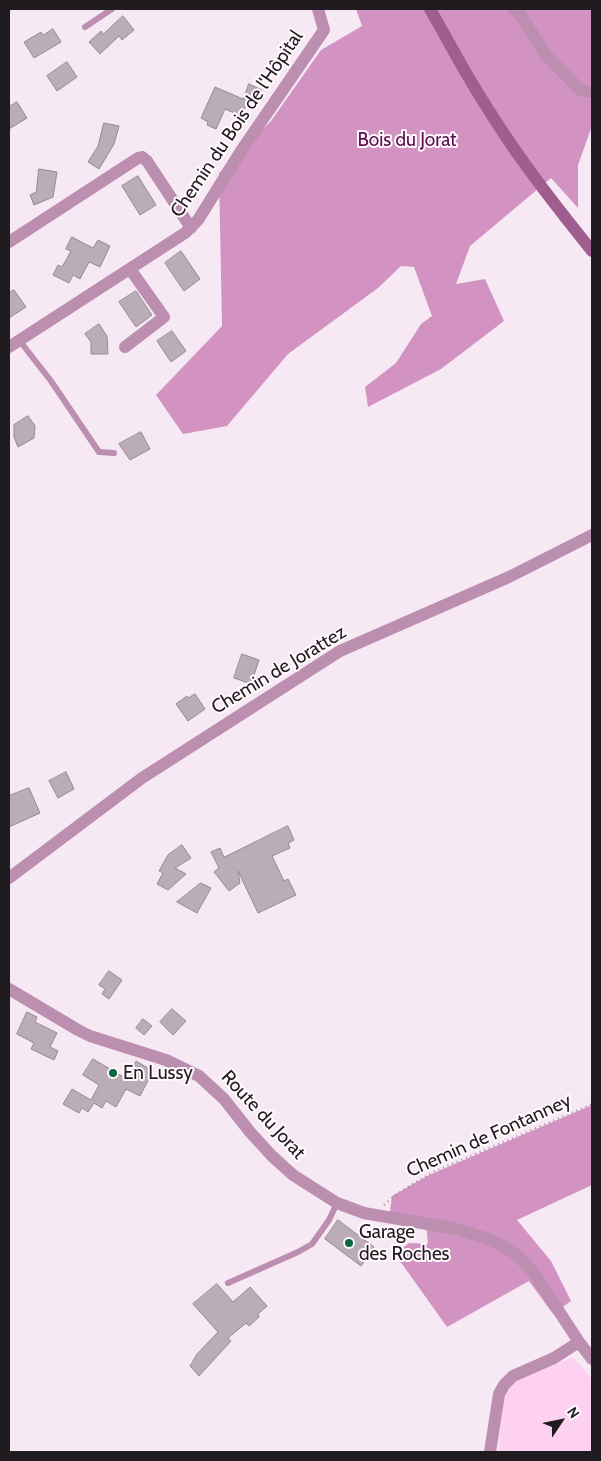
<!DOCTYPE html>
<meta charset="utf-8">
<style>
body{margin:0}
#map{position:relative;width:601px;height:1461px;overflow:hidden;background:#f7e9f3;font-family:Cabin,sans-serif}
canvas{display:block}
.frame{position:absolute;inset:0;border:10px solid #201b1e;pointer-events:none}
.north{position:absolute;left:536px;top:1396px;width:50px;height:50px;-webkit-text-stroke:4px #fff9fd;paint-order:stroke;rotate:56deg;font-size:14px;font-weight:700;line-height:20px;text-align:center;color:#201b1e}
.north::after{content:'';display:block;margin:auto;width:18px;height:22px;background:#201b1e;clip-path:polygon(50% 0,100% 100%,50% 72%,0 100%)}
</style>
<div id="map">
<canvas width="601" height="1461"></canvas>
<div class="frame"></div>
<div class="north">N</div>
</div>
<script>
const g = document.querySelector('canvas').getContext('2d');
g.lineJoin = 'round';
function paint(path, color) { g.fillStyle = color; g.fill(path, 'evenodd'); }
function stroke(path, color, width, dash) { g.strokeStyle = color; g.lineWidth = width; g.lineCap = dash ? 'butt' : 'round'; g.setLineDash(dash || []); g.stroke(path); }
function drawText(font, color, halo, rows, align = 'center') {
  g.font = font + ' Cabin,sans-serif'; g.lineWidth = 4; g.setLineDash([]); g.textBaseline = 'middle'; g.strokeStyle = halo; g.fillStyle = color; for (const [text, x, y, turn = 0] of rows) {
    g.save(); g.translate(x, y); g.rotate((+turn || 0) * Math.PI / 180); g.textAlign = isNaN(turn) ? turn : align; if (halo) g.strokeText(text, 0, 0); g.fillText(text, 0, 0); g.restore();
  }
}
paint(new Path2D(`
 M573,1357l19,22v73h-94l6,-56 5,-8 7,-8z`), '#fed0f1');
paint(new Path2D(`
 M356,9h236v117l-14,39v43l-27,-30 -81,68 -14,38 29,-5 19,42 -63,48 -73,38 -3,-20 31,-24 25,-39 11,-8 -18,-49 -13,-1 -23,22 -90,66 -61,72 -44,8 -27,-39 66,-69 -3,-153 52,-52 50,-71 41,-24z
 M592,1105v80l-75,35 34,41 20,40 -18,13 -24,-33 -82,46 -52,-73 14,-11 19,1 -2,-22 -36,-10 2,-16 37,-21z`), '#d292c2');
const building = new Path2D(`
 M123,16l11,14 -12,10 -3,-4 -19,18 -11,-12 12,-11 2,3z
 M53,29l8,13 -27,16 -10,-16 17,-10 2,3z
 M67,62l10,15 -20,14 -10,-15z
 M249,84l13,6 -7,14 -4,-2 -2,5 -3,-1 -5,10 -16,-7 -9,20 -9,-4 1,-3 -7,-4 14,-31 28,12z
 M17,102l10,16 -18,11v-22z
 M104,123l15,3 -5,18 -15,25 -11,-7 10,-16z
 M39,169l18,3 -4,25 -19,8 -4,-10 6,-3z
 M138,176l18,29 -16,10 -18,-29z
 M72,237l21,11 5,-8 12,6 -10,21 -11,-5 -9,17 -7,-4 -4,8 -16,-8 5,-10 4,2 9,-16 -5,-2z
 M181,251l19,28 -16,12 -19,-28z
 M14,290l12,17 -17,11v-25z
 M136,291l16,24 -16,12 -17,-25z
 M99,324l8,12 1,18h-17v-12l-6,-8z
 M172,331l14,20 -15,11 -14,-21z
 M28,416l7,10 -1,12 -16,9 -4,-10v-12z
 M141,432l9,17 -20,11 -11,-16z
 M242,654l17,6 -8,24 -17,-6z
 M195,694l10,15 -17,12 -12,-17 11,-8 1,2z
 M66,772l8,17 -16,9 -9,-17z
 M29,788l11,25 -31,14v-31z
 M288,826l6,14 -6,3 2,5 -18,8 12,25 4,-2 8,16 -38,18 -20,-42 2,12 -11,8 -10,-13 -5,-6 5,-4 -8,-16 9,-4 4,9z
 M182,845l9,13 -16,10 11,6 -18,16 -11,-6 6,-11 -4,-2 9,-16z
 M201,883l10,5 -14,25 -20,-11z
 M109,971l13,9 -13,19 -7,-5 3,-5 -6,-4z
 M172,1009l14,12 -13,14 -13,-13z
 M27,1012l10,5 -2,5 22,11 -7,14 8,4 -4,9 -23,-11 3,-6 -17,-9z
 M143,1019l9,7 -8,9 -8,-7z
 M93,1059l34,20 9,-18 17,10 -13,25 -14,-7 -10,18 -10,-6 -4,7 -8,-5 -6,9 -6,-4 -3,5 -16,-9 9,-15 19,11 8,-15 -16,-10z
 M338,1220l36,27 -13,19 -36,-27z
 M217,1284l16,18 17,-15 17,19 -9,8 1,3 -10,9 -3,-3 -18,15 3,3 -32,35 -9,-10 7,-12 21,-22 -25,-28z`);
paint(building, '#bbadb7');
stroke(building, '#968992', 1);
stroke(new Path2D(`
 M384,1205c15,-14 32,-23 49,-33l159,-68`), '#958b92', 2, [1, 4]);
stroke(new Path2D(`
 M85,27l27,-18
 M19,340l32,41 48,71 15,1
 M228,1283l70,-31 14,-8 17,-24 8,-17`), '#bc8eaf', 6);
stroke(new Path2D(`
 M513,9l7,5 25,40 35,36 12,2
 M9,242l129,-84 4,-1 5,4 44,67
 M9,347l176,-114 13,-13 43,-69 83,-121 -6,-21
 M125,347l39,-30 -34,-48
 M9,878l133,-100 198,-127 169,-74 83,-42
 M9,989l69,41 12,6 76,24 33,16 25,23 26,33 22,24 21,19 44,28 27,10 92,16 29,9 16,7 17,11 16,17 45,69 13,17
 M490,1452l9,-58 5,-9 9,-9 41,-18 25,-16`), '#bc8eaf', 12);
stroke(new Path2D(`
 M430,9c19,33 37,68 58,100 31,50 67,96 104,142`), '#a05e90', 12);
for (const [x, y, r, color] of [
 [113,1073,5,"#09693d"],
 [349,1243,5,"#09693d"]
]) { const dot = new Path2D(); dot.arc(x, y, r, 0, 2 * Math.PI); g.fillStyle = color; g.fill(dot); stroke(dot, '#fff9fd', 2); }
drawText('19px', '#201b1e', '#fff9fd', [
 ["Chemin du Bois de l'Hôpital",237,124,-56],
 ["Chemin de Jorattez",279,670,-31],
 ["Route du Jorat",263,1115,47],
 ["Chemin de Fontanney",489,1136,-24]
]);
drawText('19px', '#5b0e4e', '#fff9fd', [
 ["Bois du Jorat",407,140]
]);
drawText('19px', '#201b1e', '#fff9fd', [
 ["En Lussy",123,1073],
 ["Garage",359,1232],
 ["des Roches",359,1254]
], 'left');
</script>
